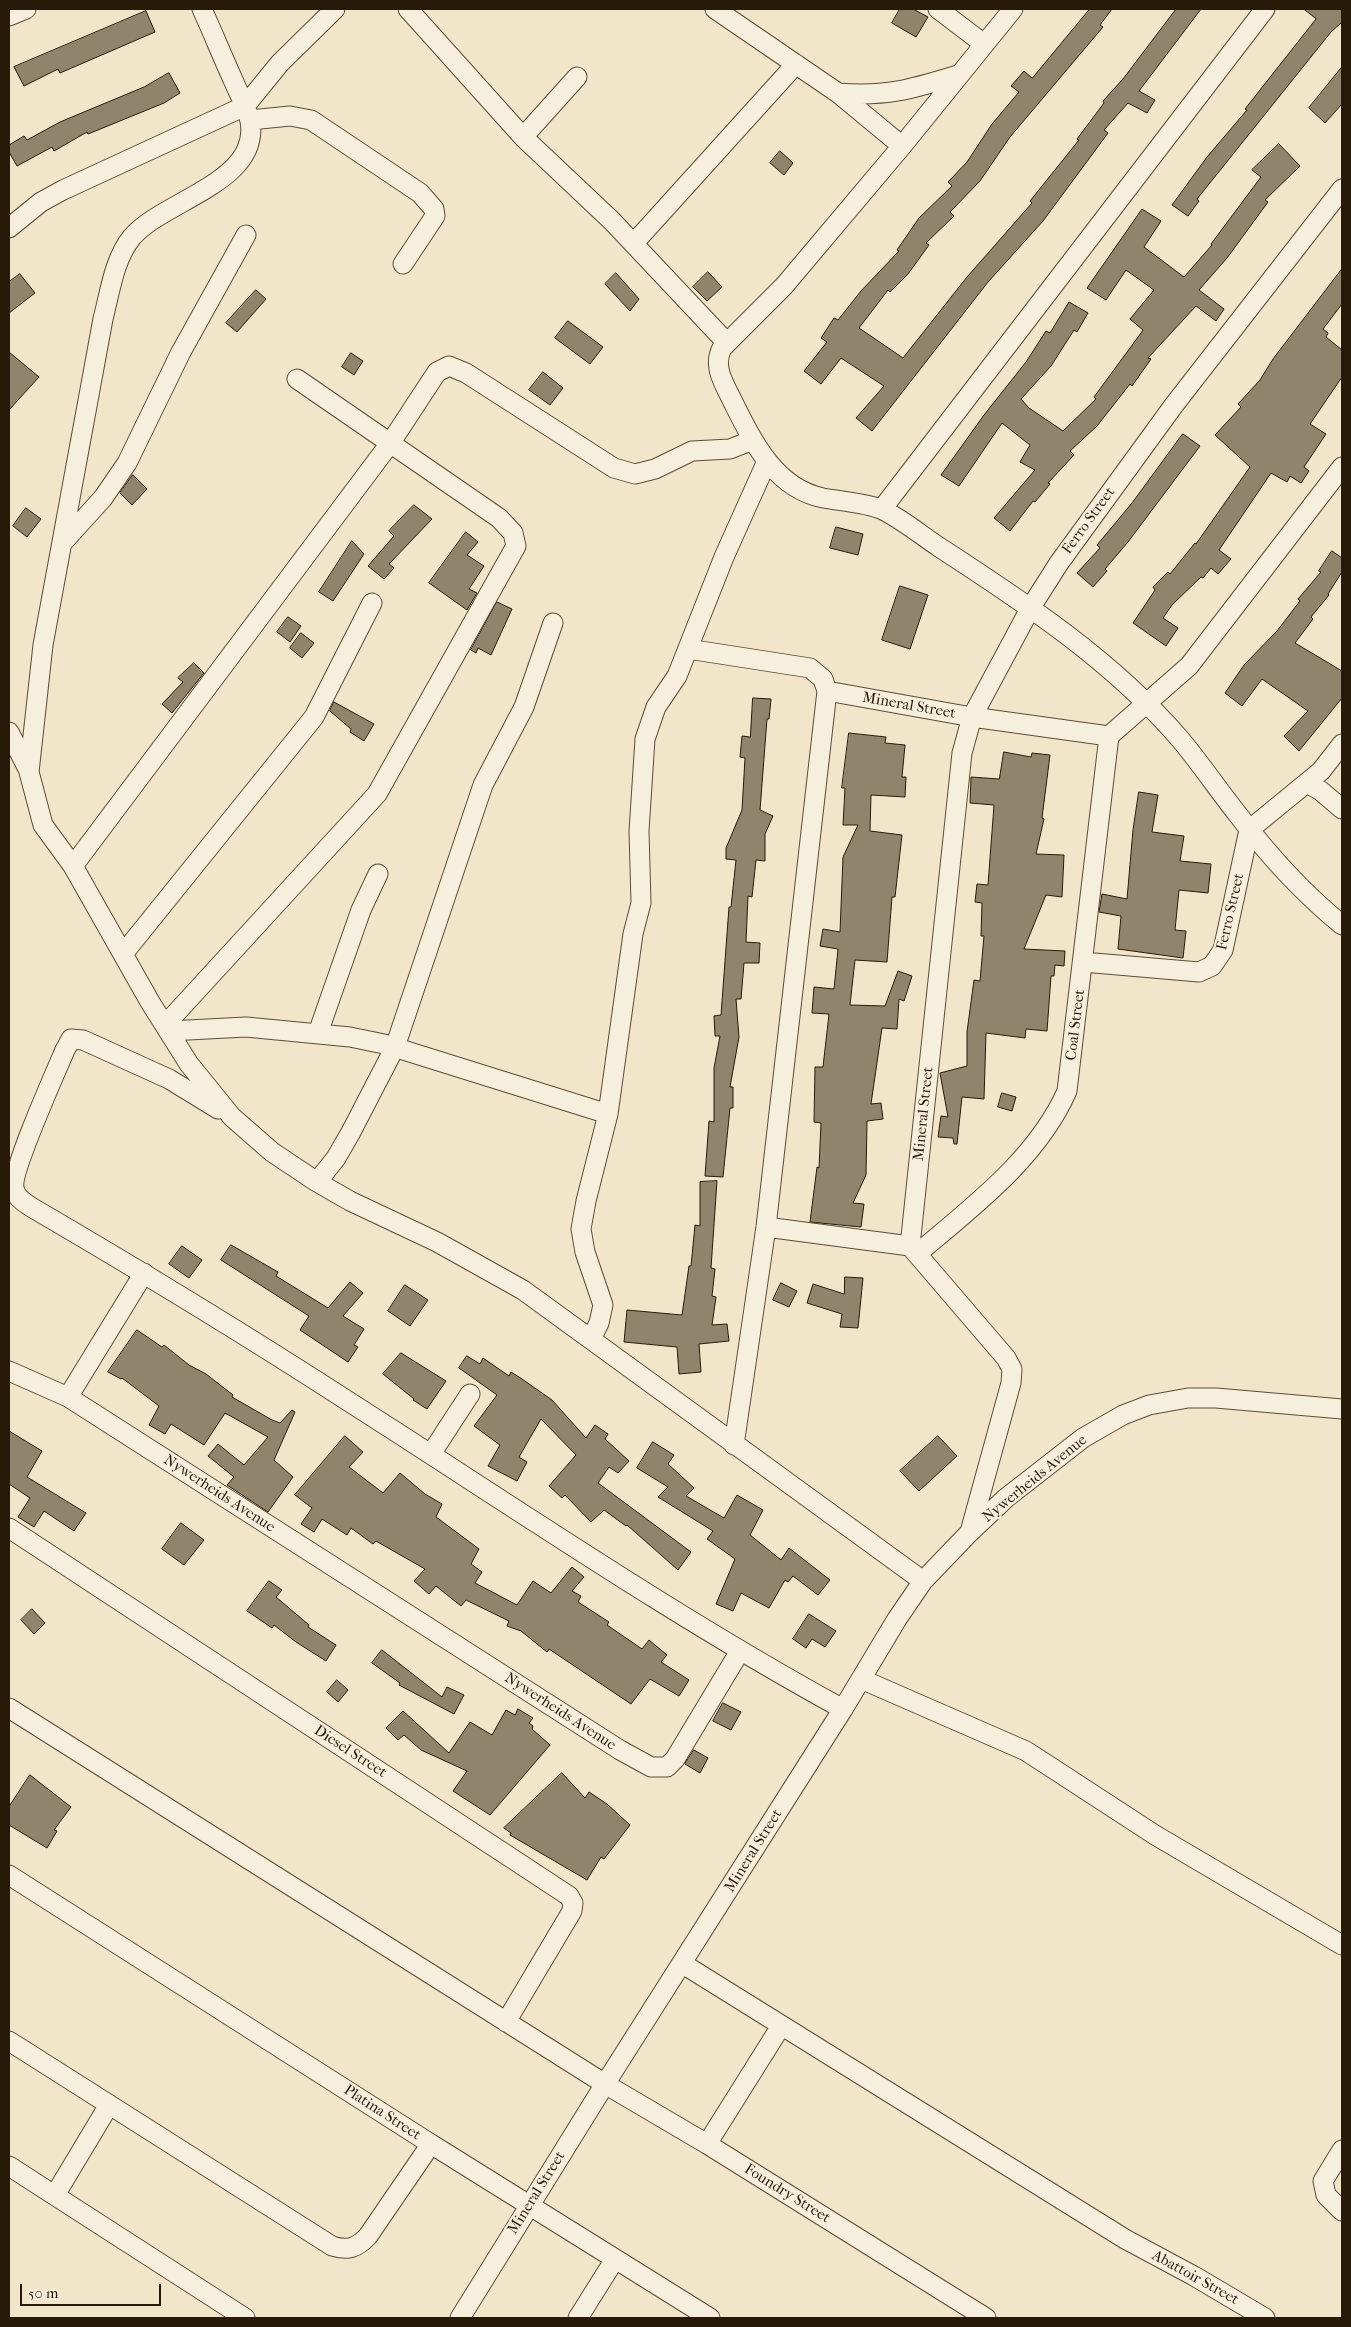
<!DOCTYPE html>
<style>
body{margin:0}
#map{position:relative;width:1351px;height:2327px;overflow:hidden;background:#f2e6ca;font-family:"IM FELL French Canon",serif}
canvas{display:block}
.frame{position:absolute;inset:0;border:10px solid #281a08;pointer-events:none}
.scale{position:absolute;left:20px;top:2284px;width:141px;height:22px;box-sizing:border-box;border:2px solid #281a08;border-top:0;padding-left:6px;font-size:15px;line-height:18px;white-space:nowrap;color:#281a08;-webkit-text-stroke:4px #f7efdd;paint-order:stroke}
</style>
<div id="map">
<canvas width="1351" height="2327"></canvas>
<div class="frame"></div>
<div class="scale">50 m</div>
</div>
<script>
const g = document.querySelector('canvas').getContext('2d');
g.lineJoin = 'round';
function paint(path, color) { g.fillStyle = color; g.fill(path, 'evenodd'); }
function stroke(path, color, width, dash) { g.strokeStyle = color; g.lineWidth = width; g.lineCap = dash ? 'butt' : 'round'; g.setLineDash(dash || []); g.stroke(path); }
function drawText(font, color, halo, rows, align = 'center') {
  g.font = font + ' "IM FELL French Canon",serif'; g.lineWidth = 4.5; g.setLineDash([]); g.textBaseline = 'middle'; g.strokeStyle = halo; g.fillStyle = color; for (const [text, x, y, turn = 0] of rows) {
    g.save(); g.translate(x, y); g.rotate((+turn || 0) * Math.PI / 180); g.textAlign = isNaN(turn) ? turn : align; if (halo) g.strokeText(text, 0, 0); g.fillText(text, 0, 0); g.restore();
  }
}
const building = new Path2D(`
 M900,9h13l15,8 -12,20 -24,-14z
 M1090,9h22l-12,16 3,2 -93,110 -30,44 -30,31 4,4 -28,27 3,2 -21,29 -18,18 -2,-2 -29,38 44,30 64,-81 65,-74 -2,-2 49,-61 -2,-1 27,-36 -1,-2 20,-22 53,-70h25l-62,82 16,9 -8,13 -19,-10 -24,27 4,3 -65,88 -55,61 -116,149 -16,-13 28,-32 -43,-28 -20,26 -17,-13 23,-29 -6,-4 13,-20 4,2 23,-29 38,-40 -2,-1 22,-32 33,-32 -4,-4 19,-20 25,-38 27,-32 -8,-6 13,-15 8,7z
 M1304,9h38v13l-11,10 -134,167 2,2 -11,15 -16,-11 35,-48 40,-47 -2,-1 71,-90z
 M146,11l9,21 -95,41 -2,-4 -34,17 -10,-19z
 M1342,67v37l-17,19 -16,-15z
 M169,73l11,20 -16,10 -76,31 -1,-2 -33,19 -2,-4 -35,19 -8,-14v-7l15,-9 3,4 33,-18 84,-35z
 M1279,144l21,22 -35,34 3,2 -41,56 -28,32 25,19 -8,12 -20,-15 -48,52 3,1 -19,27 -2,-2 -33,42 -27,25 4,4 -26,28 2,1 -15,18 -2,-1 -23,30 -16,-13 41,-48 -15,-8 10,-17 -28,-22 -43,63 -18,-11 43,-60 42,-53 20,-31 4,2 19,-31 19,11 -11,19 -3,-2 -23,36 -30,33 8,9 34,23 33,-32 -2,-2 47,-64 2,-3 -13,-11 24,-29 -28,-20 -20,30 -19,-12 55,-79 19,12 -17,26 40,30 28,-32 -1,-1 50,-67 -9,-7z
 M780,151l13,12 -9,12 -14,-12z
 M1342,269v35l-19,25 5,4 -2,4 16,13v27l-32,47 16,10 -22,33 5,4 -8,12 -11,-7 -3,6 -16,-9 -52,77 12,9 -13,15 -7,-6 -8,10 -2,-1 -29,28 -9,13 15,10 -12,18 -33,-23 22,-33 -2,-3 15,-15 2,2 25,-31 1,1 54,-77 -35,-32 26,-28 -3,-3 22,-24 13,-21z
 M708,272l14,15 -15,14 -14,-14z
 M616,273l23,26 -9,12 -25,-27z
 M20,274l15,19 -26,20v-31z
 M256,290l10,9 -29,33 -11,-9z
 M568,321l35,26 -13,17 -35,-26z
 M9,352l30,25 -30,33z
 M351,353l12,8 -9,14 -12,-8z
 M543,372l20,16 -13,17 -21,-15z
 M1183,434l17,12 -72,96 -23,27 2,2 -14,16 -16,-14 23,-25 -3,-3 35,-42z
 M133,475l14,14 -15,16 -12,-12z
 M414,505l18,14 -43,45 5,4 -10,11 -16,-13 26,-30 -5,-5z
 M26,508l15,11 -14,18 -14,-11z
 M836,527l27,7 -5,21 -28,-7z
 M466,532l12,10 -11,13 17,11 -15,23 8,4 -10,17 -38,-27z
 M352,541l12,13 -31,47 -14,-9z
 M1332,551l10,7v14l-14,22 1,1 -18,22 2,2 -18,24 47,28v27l-43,53 -15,-15 24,-25 -46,-32 -20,27 -17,-13 19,-28 33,-34 23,-30 -2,-2 23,-27 -2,-1z
 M900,586l28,9 -18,54 -28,-9z
 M497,602l15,7 -21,46 -13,-7 -2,5 -5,-3z
 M288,617l13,9 -11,16 -13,-10z
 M301,633l13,10 -12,15 -12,-10z
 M194,663l10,10 -32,40 -10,-9 21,-22 -5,-4z
 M753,698l18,1 -2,20h-2l-7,91 13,6 -8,18v27l-9,-1 -4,37 -4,-1 -2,46 14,1 -1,20h-15l-3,36h-5l3,38 -9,50h3v21h-3l-7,69 -18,-1 4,-55 5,1v-54l6,-32h-5l-1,-20 7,-1 8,-108h2l5,-47 -10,-1v-11l16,-38 3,-52 -5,-1 2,-21 8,1z
 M334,702l40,22 -10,17 -14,-9 1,-3 -21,-18z
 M849,733l37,4 -1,6 20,2 -3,32h4l-1,20 -34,-2 -1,36 32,4 -7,62h-3l-5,65 -32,-2 -5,45 35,1 13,-35 14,5 -8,25 -5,-2 -2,30 -15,-1 -11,76 10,-1 2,16 -16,2 -1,54 -13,28 11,1 -3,23 -51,-5 7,-55 2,1 2,-45 -7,-1 1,-55h8l6,-53 -17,-1 2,-26 20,2 4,-40 -18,-3 3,-17 17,3 3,-75 15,-32h-15l2,-37h-3z
 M1004,752l27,5 1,-4 18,2 -8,63 2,1 -8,35 28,1 -2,42 -16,-2 -22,54 41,2 -1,15 -9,-1 -1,11h-3l-4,55 -21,-2 -1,9 -39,-5 -2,66 -22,-2 -5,47h-3l-1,-6 -15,-1 3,-21 7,1 -8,-44 27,-7v-34l7,-52 6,1 4,-45h-3l1,-33 -7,-1 2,-18 11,1 6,-80 -24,-2 1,-26 28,2z
 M1139,792l19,3 -6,37 32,4 -4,25 31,3 -3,29 -29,-3 -4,40 11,1 -3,27 -65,-9 3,-33 -22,-4 3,-18 25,5 6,-69z
 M1002,1093l14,4 -4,14 -14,-4z
 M717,1181l-6,87 4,1 -3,27 4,1 -4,28 15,-1 2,17 -30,3 2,28 -22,2 -2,-27 -53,-5 3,-32 55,5 7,-49h2l4,-41 5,1v-44z
 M231,1245l47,27 -2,4 52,32 22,-26 13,11 -20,23 21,13 -10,16 4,2 -10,15 -48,-32 9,-14 -88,-56z
 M182,1246l20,14 -13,18 -20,-14z
 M845,1277l18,1 -5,50 -18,-1 2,-13 -35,-11 6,-19 31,10z
 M781,1283l16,8 -8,16 -16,-7z
 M405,1285l23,15 -18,26 -22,-15z
 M137,1330l25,17 2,-2 25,20 17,9 27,21 -1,2 40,23 8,3 12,-13 3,2 -21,48 19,17 -25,35 -41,-27 7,-8 -26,-21 10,-12 26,21 24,-28 -43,-24 -21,32 -33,-21 -6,10 -16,-9 10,-19 -37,-28 -1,1 -13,-7z
 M401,1353l45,28 -19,28 -14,-9 1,-1 -31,-25z
 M467,1356l13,8 3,-6 26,18 2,-4 11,7 30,21 34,38 9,-13 13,9 -3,5 24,22 -11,12 -9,-6 -11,16 93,69 -13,18 -51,-45 -1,1 -22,-16 -13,12 -26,-27 -3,3 -13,-12 27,-31 -35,-36 -22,38 8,5 -10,19 -29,-15 12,-21 -26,-19 23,-31 -38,-27z
 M9,1431l33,20 -15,26 59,36 -12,18 -30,-20 -10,16 -16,-10 12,-19 -21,-14z
 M345,1436l18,16 -14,15 34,26 17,-20 25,21 17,10 -6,13 43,32 -8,15 11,8 -7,11 42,22 16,-24 18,12 21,-26 12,10 -12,14 9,5 -3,6 31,20 -2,3 35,24 7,-9 18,15 -6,7 28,18 -10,16 -29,-17 -19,25 -82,-55 -2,3 -26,-21 -14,-5 2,-5 -43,-21 -5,6 -25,-20 -7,8 -15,-13 11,-12 -49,-28 -3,3 -22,-16 -4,7 -25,-16 -8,13 -13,-8 11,-16 -17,-13z
 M938,1436l19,20 -38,35 -19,-20z
 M653,1442l21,13 -6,9 26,24 -8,8 38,22 13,-23 26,15 -13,25 31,25 8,-12 41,32 -12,15 -25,-19 -5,6 -3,-2 -16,28 -28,-15 -8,18 -17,-7 19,-45 -28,-20 6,-8 -55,-34 10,-10 -31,-19z
 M181,1523l23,17 -20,25 -22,-16z
 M269,1581l13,9 -6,7 33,28 -1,2 28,18 -10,16 -30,-19 -22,-17 -2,3 -25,-17z
 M32,1609l13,14 -11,11 -13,-14z
 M809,1614l27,17 -11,16 -13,-8 -6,9 -13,-9z
 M382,1650l60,47 5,-10 17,8 -10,19 -55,-29 1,-2 -28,-20z
 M337,1680l11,10 -10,12 -11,-10z
 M723,1703l18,9 -10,18 -18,-9z
 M518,1709l15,9 -4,5 4,3 -1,3 18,16 -60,70 -37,-24 14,-20 -46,-21 -17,-15 -6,5 -12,-12 17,-17 46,42 21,-31 22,13 14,-25 9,5z
 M694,1750l14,8 -8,15 -15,-9z
 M562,1773l23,25 4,-6 18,12 23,21 -26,34 -3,-2 -14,23 -77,-45 1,-2 -7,-5z
 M30,1775l41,32 -17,23 3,1 -10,17 -38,-23v-18z`);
paint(building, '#91846d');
stroke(building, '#281a08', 1);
const minor = new Path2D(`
 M202,9c11,24 21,49 32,73 5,12 13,26 16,39 11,61 -86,79 -118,116 -18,22 -22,55 -29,82l-60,326 -14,127 14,53 30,41 77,136 39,62 43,53 40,35 45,30 33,19 87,41 86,48 400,291
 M408,9l115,128 89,84 115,122
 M715,9l123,84 64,53
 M938,9l46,35
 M1013,9l-111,137 -118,140 -62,62c-10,19 3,37 11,54 20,40 42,86 90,96 17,3 45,5 60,12 20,10 38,25 56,37 86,56 173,113 241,192 21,25 39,52 59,77 30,40 64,77 103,109
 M9,16l17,-7
 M838,93c49,4 74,-4 120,-18
 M250,120l40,-4 21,4 109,73 14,16 1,7 -32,48
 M523,137l54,-60
 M9,228l32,-26 22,-12 182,-84 35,-43 55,-54
 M634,243l162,-179
 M882,509l383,-500
 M64,541l39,-43 24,-35 54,-111 65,-117
 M688,649l122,19 13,11 4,12
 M9,732l20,39
 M1307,783l14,8 21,18
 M1249,830l72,-59 21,-27
 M73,866l318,-424 46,-70 12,-6 17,7 148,95 21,6 20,-5 37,-18 38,-2 23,-9
 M123,954l191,-237 58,-114
 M1083,962l116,10 13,-6 11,-16 26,-120
 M165,1025l212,-231 139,-248 -3,-13 -14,-15 -202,-139
 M169,1031l77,-4 104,10 34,7 224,70
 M318,1033l43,-123 17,-36
 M218,1109l-49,-30 -86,-39 -12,-1 -6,11c-9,21 -54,122 -51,138 2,10 10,14 17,19 108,63 215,128 320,196 163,104 322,213 492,306
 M317,1182l19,-24 15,-26 44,-85 88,-262 41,-78 29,-84
 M766,1227l144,19 52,-493 10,-36 59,-110 28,-44 115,-158 168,-216
 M910,1246l96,112 6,11 -1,14 -41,149
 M917,1254c55,-47 120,-95 150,-163l42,-355
 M591,1339l8,-16 4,-18 -18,-53 -4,-23 5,-28 22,-87 25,-180 8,-31 -2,-72 6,-92 11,-32 21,-31 47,-119 43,-96
 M9,1371l59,26 552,353 31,17h16l8,-8 65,-108
 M68,1397l76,-124
 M734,1445l32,-218 61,-536 145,26 137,19 80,-70 153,-199
 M431,1454l39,-60
 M9,1528l560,368 4,7 -1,8 -66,111
 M861,1679l165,72 129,84 187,110
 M9,1708l596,376 102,60 279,174
 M9,1875l422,269 -63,92c-11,12 -20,15 -36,10l-323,-205
 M683,1964l442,275 69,37 71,42
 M431,2144l279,174
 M707,2144l74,-118
 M1342,2150l-19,31 3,14 16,16
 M9,2166l236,152
 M55,2195l54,-90
 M460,2318l145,-234 238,-375 54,-90 26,-38 47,-49 36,-34 77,-60 40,-23 26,-10 39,-7h28l126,11
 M578,2318l37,-59`);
stroke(minor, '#5a4d38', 21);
stroke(minor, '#f7efdd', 19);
drawText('15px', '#281a08', '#f7efdd', [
 ["Ferro Street",1089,521,-54],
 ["Mineral Street",909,706,10],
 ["Ferro Street",1231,912,-77],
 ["Coal Street",1076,1025,-83],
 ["Mineral Street",924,1114,-84],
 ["Nywerheids Avenue",1035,1479,-39],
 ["Nywerheids Avenue",219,1494,33],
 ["Nywerheids Avenue",560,1712,33],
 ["Diesel Street",350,1752,33],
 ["Mineral Street",754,1851,-58],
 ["Platina Street",382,2113,33],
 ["Mineral Street",537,2193,-58],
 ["Foundry Street",787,2194,32],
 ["Abattoir Street",1195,2278,29]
]);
</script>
